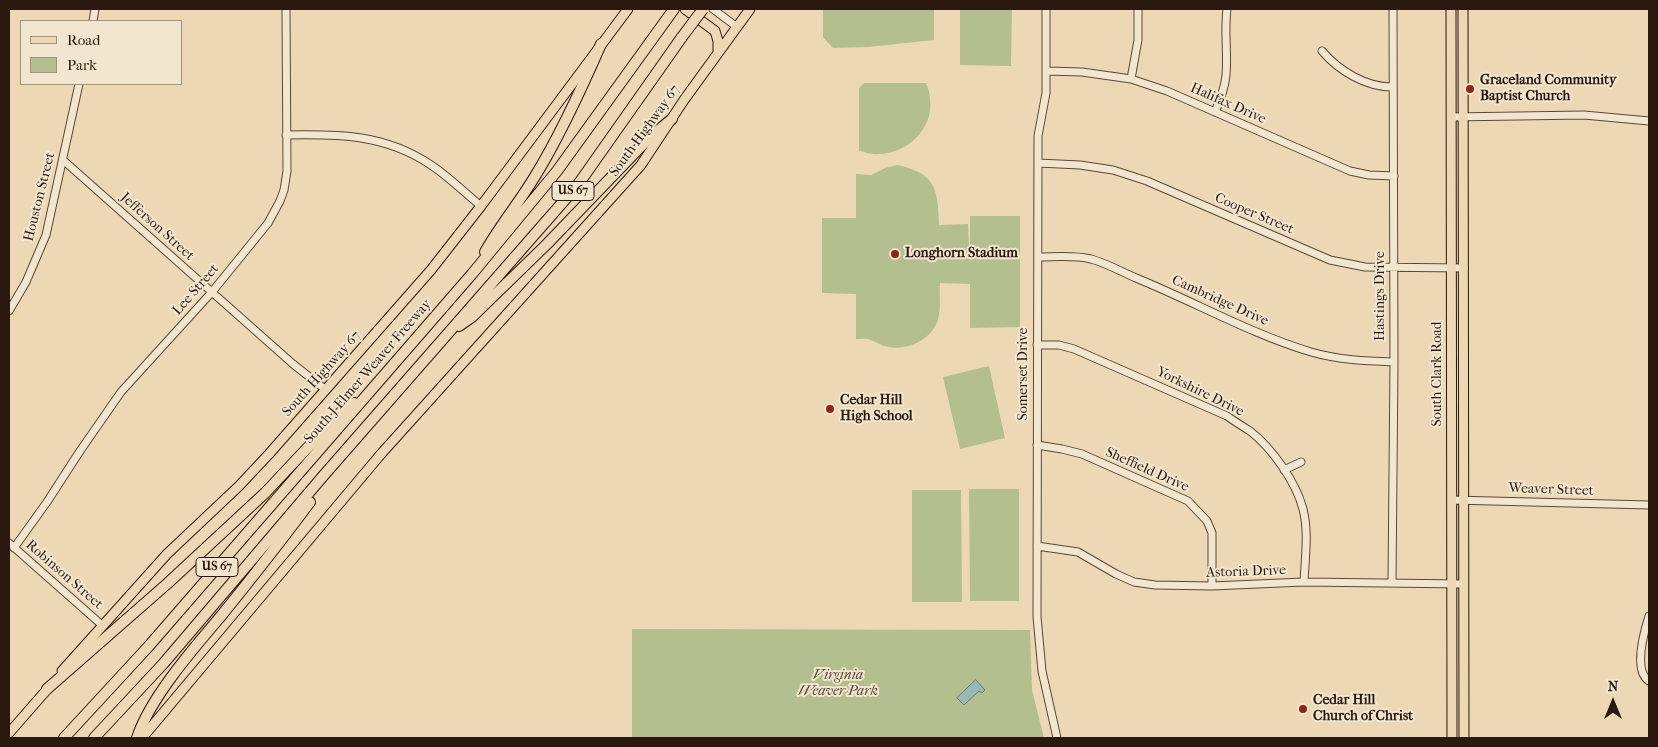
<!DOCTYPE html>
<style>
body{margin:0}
#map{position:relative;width:1658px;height:747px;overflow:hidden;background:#ecd8b5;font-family:"IM FELL French Canon",serif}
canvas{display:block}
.frame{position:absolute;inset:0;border:10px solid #2b180f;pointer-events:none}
.legend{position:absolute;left:20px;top:20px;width:162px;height:65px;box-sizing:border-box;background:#f3e6cf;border:1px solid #a39482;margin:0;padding:6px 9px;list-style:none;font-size:15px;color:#2b180f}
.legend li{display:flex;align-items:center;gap:10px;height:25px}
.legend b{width:25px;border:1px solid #a39482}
.north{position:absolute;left:1588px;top:677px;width:50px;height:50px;-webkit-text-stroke:4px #f3e6cf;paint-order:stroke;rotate:0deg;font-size:14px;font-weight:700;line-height:20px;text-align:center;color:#2b180f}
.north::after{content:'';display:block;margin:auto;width:18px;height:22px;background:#2b180f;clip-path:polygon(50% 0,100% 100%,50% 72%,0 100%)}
</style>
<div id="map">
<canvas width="1658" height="747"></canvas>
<div class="frame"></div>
<ul class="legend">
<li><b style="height:6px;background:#ecd8b5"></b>Road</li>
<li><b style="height:14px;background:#b4bf90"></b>Park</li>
</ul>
<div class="north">N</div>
</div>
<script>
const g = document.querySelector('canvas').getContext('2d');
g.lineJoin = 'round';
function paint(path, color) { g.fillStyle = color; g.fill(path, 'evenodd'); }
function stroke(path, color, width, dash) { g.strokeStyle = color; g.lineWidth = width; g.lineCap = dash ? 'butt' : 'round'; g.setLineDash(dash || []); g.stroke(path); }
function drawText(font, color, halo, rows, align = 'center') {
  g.font = font + ' "IM FELL French Canon",serif'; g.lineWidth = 4; g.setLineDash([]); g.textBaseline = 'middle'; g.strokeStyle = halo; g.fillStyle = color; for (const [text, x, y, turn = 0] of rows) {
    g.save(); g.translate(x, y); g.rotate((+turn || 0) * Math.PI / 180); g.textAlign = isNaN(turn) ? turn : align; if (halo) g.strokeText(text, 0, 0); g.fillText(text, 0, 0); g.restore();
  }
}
paint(new Path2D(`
 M823,9h111v31l-66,7 -35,1 -10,-11z
 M960,9h52l-1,57 -51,-1z
 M864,83h62c2,5 4,10 4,16 4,30 -23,55 -52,55 -6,1 -13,-2 -19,-3v-63z
 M897,165c39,8 41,24 42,60l29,-1 2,40v-48h50v111l-50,1v-44l-30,-1c-1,10 1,21 -1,32 -3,22 -29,36 -50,32 -7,-1 -11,-4 -18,-7 -4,-2 -10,-1 -15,-1v-45l-34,-1v-75h34v-44l15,1 14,-7z
 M989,366l16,72 -45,11 -17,-72z
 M969,489h50v112h-49z
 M912,490h49l1,112h-50z
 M632,629l398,1 2,60 12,48h-412z`), '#b4bf90');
const water = new Path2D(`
 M976,680l9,10 -3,3 -3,-2 -15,14 -7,-7z`);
paint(water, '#9ab9b4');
stroke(water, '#6e7972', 1);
const minor = new Path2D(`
 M713,9l24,18
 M1046,9v84l-8,43 -1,481 5,54 15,67
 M93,21l2,-12
 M1322,51c17,20 44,36 70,36
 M1046,71l36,1 49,7 36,12 183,80 19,4 25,1
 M1131,79l7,-39v-31
 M1215,112c5,-12 10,-24 11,-37 2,-22 -2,-44 1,-66
 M1451,117l133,-2 65,6
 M286,135c53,-1 99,-1 145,30 18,12 34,28 50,41
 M63,160l230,204 33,26
 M1038,163l42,2 33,5 34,11 183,79 35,7 99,1
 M1038,257c17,0 36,-2 53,2 15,4 31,13 45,19 59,24 115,56 175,74 28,8 55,9 83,10
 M9,311l17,-29 20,-47 33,-151
 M1037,345h22l15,4 153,67c7,5 15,10 23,15 22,17 46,51 53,78 6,23 2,50 1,73
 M1037,445l25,4 20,5 106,47 19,20 5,12v53
 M1284,470l17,-8
 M1452,500l197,5
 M9,543l94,83
 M1037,546l41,6 38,22 18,8 21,3 57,1 92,-4 160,2
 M14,548l33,-46 33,-51 41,-59 91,-100 56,-69 12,-22 4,-11 3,-19 -1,-162
 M1392,583l2,-221 -1,-353
 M1649,616c-5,16 -16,55 0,65`);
const major = new Path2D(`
 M685,9l30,22 3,10v12
 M1451,9l1,729
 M1463,9l1,729
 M62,671l105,-117 72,-68 30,-32 162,-184 50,-64 147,-197
 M9,733l42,-48
 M142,738l239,-284 260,-289 43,-65 66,-91`);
const highway = new Path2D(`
 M485,252c14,-25 33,-48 49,-74 26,-42 47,-88 67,-134
 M459,326l13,-9 75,-73 103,-107 22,-18
 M47,689l121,-106 97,-90 77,-82 12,-8
 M64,738l84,-91 324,-373 85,-103 117,-162
 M94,738l69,-74 161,-189 253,-289 105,-149
 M137,738c13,-40 56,-89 84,-122 30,-37 60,-75 89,-114`);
stroke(minor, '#5b4838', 9);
stroke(major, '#2b180f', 11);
stroke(highway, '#2b180f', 12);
stroke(minor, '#f3e6cf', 7);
stroke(major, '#ecd8b5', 9);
stroke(highway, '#ecd8b5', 10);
const highwayBridge = new Path2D(`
 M682,37l21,-28`);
stroke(highwayBridge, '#2b180f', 12, []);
stroke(highwayBridge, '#ecd8b5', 10);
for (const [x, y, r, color] of [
 [1470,89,5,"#8f2418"],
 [895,254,5,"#8f2418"],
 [830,409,5,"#8f2418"],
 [1303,709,5,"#8f2418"]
]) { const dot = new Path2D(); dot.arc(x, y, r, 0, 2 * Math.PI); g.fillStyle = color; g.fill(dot); stroke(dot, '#f3e6cf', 2); }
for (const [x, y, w] of [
 [573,191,42],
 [217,567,42]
]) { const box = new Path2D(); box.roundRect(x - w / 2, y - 9.5, w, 19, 4); g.fillStyle = '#f3e6cf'; g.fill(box); stroke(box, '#2b180f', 1); }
drawText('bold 12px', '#2b180f', null, [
 ["US 67",573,191],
 ["US 67",217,567]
]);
drawText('bold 14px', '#2b180f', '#f3e6cf', [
 ["Graceland Community",1480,81],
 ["Baptist Church",1480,97],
 ["Longhorn Stadium",905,254],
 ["Cedar Hill",840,401],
 ["High School",840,417],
 ["Cedar Hill",1313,701],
 ["Church of Christ",1313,717]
], 'left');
drawText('14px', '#2b180f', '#f3e6cf', [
 ["Halifax Drive",1228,104,24],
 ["South Highway 67",645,131,-54],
 ["Houston Street",40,197,-76],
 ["Cooper Street",1254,214,23],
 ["Jefferson Street",157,227,42],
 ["Lee Street",196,290,-49],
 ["Hastings Drive",1381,296,-90],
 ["Cambridge Drive",1220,301,24],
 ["South J Elmer Weaver Freeway",368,372,-49],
 ["South Highway 67",322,374,-48],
 ["Somerset Drive",1024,374,-90],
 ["South Clark Road",1438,374,-90],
 ["Yorkshire Drive",1200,392,26],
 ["Sheffield Drive",1147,470,24],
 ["Weaver Street",1551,490,2],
 ["Astoria Drive",1246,572,-2],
 ["Robinson Street",64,575,41]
]);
drawText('italic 14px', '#544a36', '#f3e6cf', [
 ["Virginia",838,676],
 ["Weaver Park",838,692]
]);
</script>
